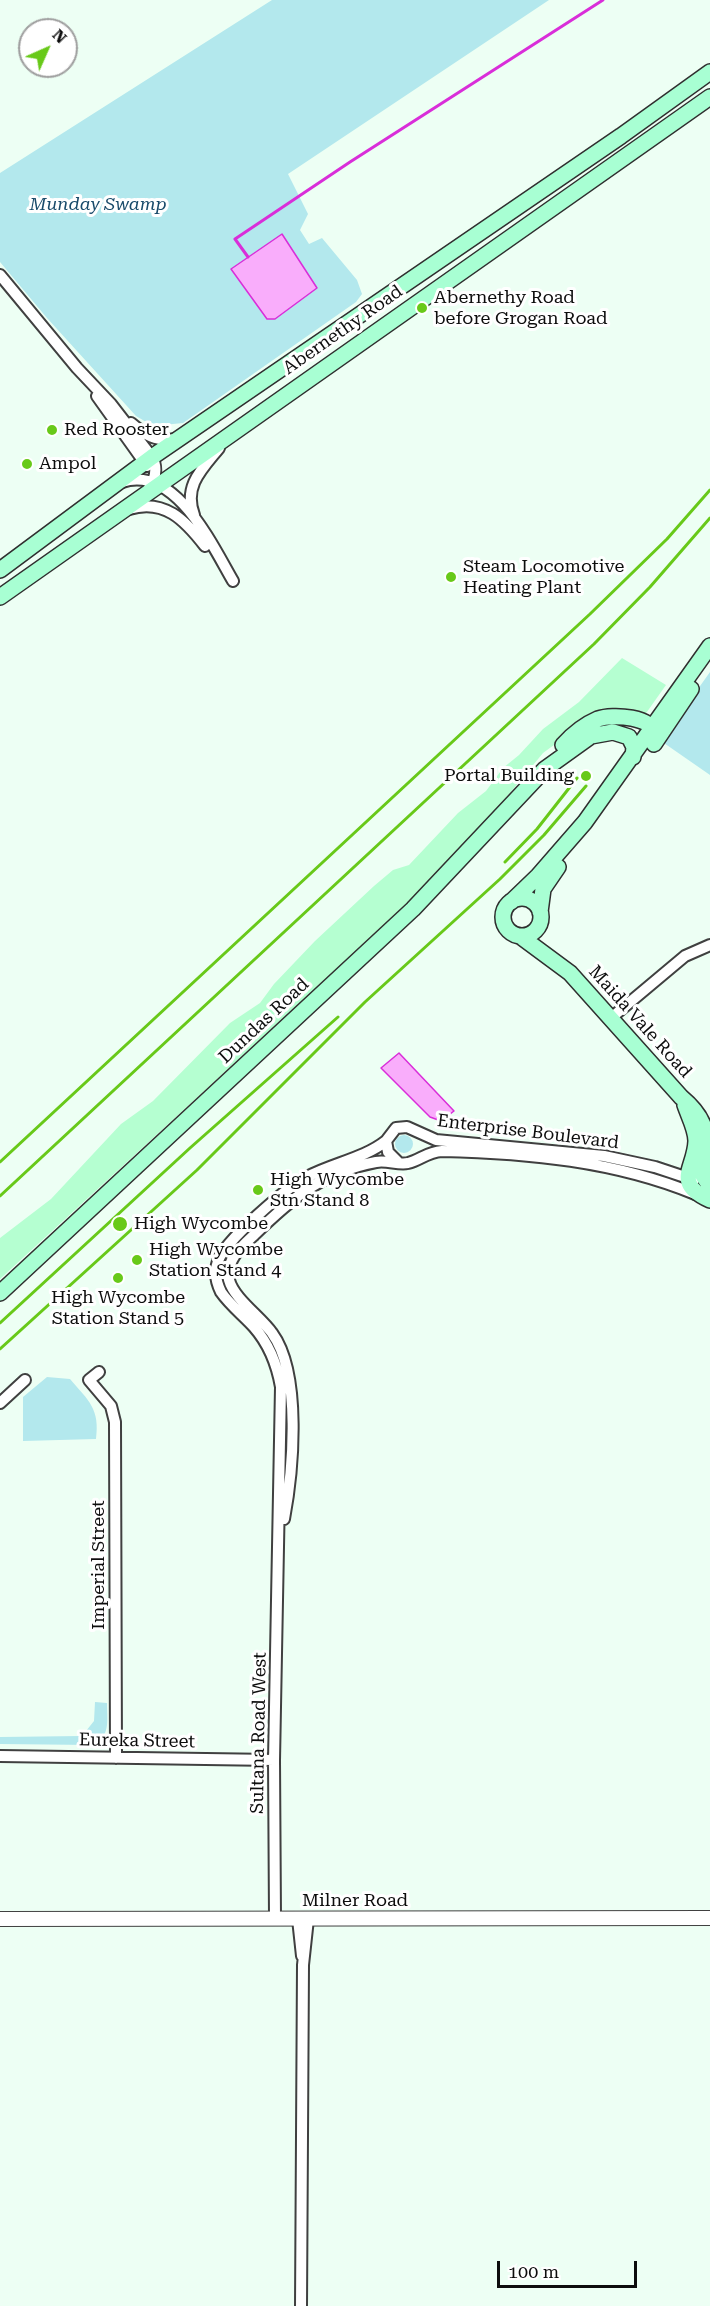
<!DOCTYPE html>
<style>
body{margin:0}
#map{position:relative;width:710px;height:2306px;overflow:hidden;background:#edfff4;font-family:"Roboto Serif",serif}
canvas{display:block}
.north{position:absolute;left:18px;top:18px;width:60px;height:60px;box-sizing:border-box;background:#fff;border:2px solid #9e9e9e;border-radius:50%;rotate:45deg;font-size:16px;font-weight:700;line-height:24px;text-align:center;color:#0d0d0d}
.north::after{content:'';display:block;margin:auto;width:21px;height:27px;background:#68c919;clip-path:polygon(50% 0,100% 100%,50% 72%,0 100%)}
.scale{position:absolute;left:497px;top:2261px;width:140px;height:27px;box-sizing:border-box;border:3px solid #0d0d0d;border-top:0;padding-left:8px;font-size:18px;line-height:21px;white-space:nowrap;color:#0d0d0d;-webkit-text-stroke:4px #fff;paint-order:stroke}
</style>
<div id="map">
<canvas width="710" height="2306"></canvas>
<div class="north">N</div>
<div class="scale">100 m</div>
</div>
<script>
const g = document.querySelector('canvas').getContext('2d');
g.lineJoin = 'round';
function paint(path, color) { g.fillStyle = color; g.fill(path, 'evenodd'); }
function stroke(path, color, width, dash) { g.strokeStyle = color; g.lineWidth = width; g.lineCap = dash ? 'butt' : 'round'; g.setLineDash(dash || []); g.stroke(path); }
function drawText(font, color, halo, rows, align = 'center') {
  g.font = font + ' "Roboto Serif",serif'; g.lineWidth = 6; g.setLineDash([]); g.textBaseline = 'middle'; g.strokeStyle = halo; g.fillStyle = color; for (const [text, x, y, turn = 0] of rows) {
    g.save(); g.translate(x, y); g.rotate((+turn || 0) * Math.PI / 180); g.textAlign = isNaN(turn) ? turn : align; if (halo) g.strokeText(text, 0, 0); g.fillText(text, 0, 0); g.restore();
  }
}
paint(new Path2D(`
 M272,0h277l-261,174 20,40 -8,16 9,14 13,-6 35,42 5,14 -6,8 -173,121 -30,3 -17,-10 -89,-98 -47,-56v-89z
 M710,672v103l-49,-34z
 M395 1144a9 9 0 1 1 18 0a9 9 0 1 1-18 0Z
 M47,1377l23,2c19,22 30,30 26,60l-73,2v-44z
 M95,1702l12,1c0,19 4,33 -15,42l-92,-1v-7l82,-1 12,-15z`), '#b3e8ed');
paint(new Path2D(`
 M622,658l44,27 -29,41 -14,-2 -30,1 -24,9 -26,19 -61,74 -77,79 -405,373v-41l51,-39 70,-75 32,-23 77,-78 30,-20 14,-19 41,-43 59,-55 19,-16 16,-5 49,-52 28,-22 17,-23 16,-13 24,-26 36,-27z`), '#b5ffd1');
const water = new Path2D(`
 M282,234l35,54 -42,31h-8l-36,-50z
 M399,1053l55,58 -13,10 -11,-4 -49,-49z`);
paint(water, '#f9adfb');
stroke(water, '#d92ed9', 1.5);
stroke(new Path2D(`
 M248,257l-13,-18 115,-77 253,-162`), '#d92ed9', 3);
const minor = new Path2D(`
 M0,275l77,93 34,36 41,53c6,11 3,23 -4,33
 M97,396l50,70
 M131,423c14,12 25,19 45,16
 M122,482c53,-18 90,63 111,99
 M129,509c35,-11 56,11 76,37
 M194,515c-11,-29 8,-46 25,-67
 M611,1018l74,-62 25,-11
 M398,1162l-10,-10 -2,-11 10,-13 11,-1 29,13 168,16 51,11 39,13
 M99,1372l-10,8 22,26 4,16 1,336
 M0,1403l25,-23
 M284,1519c9,-48 18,-145 -12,-186 -11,-16 -38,-34 -43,-53 -4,-19 12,-33 25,-45 38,-37 68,-63 122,-73 11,-2 22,3 32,1 12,-3 19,-11 34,-12 86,2 173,10 253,43
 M0,1756l274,4
 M275,1918l-1,-158 7,-373c-4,-23 -12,-43 -27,-60 -11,-12 -24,-22 -33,-35 -5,-10 -7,-20 -3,-31 6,-19 70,-75 89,-84 26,-14 56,-18 79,-36
 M298,1919l4,37
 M301,2306l2,-341 5,-46`);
const tertiary = new Path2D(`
 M0,1919l710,-1`);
const secondary = new Path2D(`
 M0,570l152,-113 469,-321 89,-64
 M0,597l710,-500
 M654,744l37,-55
 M563,745c10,-11 21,-20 35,-26 14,-5 57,-3 57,17
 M503 917a19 19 0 1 1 38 0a19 19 0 1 1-38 0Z
 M511,902l27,-26 47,-54 125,-176
 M540,912l3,-23 15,-22
 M520,936l50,37 111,124c24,20 29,37 23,67
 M685,1105c4,12 11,24 11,36 -1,28 -24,42 14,59
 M703,1168v8l7,10
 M0,1293l413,-384 132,-140 46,-33 22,-4 16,5 5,10 -1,10`);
stroke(minor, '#404040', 14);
stroke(tertiary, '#404040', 16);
stroke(secondary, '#2f2f2f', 18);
stroke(minor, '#fff', 10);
stroke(tertiary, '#fff', 14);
stroke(secondary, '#a8ffd3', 15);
stroke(new Path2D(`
 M505,862l32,-33 40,-51
 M0,1162l590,-548 77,-75 43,-49
 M0,1196l594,-552 56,-57 60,-69
 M0,1323l190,-175 148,-131
 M0,1349l197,-179 168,-168 135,-123 44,-44 42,-49`), '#68c919', 3);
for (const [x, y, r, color] of [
 [422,308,6,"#68c919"],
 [52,430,6,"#68c919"],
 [27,464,6,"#68c919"],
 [451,577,6,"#68c919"],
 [586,776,6,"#68c919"],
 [258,1190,6,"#68c919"],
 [120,1224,8,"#68c919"],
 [137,1260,6,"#68c919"],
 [118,1278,6,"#68c919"]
]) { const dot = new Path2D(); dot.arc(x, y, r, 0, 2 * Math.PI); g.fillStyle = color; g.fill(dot); stroke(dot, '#fff', 2); }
drawText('italic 18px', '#184a6a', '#fff', [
 ["Munday Swamp",98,205]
]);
drawText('18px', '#0d0d0d', '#fff', [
 ["Abernethy Road",434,298],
 ["before Grogan Road",434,319],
 ["Red Rooster",64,430],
 ["Ampol",39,464],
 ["Steam Locomotive",463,567],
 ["Heating Plant",463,588],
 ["Portal Building",574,776,"right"],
 ["High Wycombe",270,1180],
 ["Stn Stand 8",270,1201],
 ["High Wycombe",134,1224],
 ["High Wycombe",149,1250],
 ["Station Stand 4",149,1271],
 ["High Wycombe",118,1298,"center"],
 ["Station Stand 5",118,1319,"center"]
], 'left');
drawText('18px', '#0d0d0d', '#fff', [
 ["Abernethy Road",343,330,-35],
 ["Dundas Road",264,1021,-43],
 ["Maida Vale Road",640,1022,48],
 ["Enterprise Boulevard",528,1132,7],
 ["Imperial Street",99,1565,-90],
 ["Sultana Road West",259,1733,-89],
 ["Eureka Street",137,1741,1],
 ["Milner Road",355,1901]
]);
</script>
